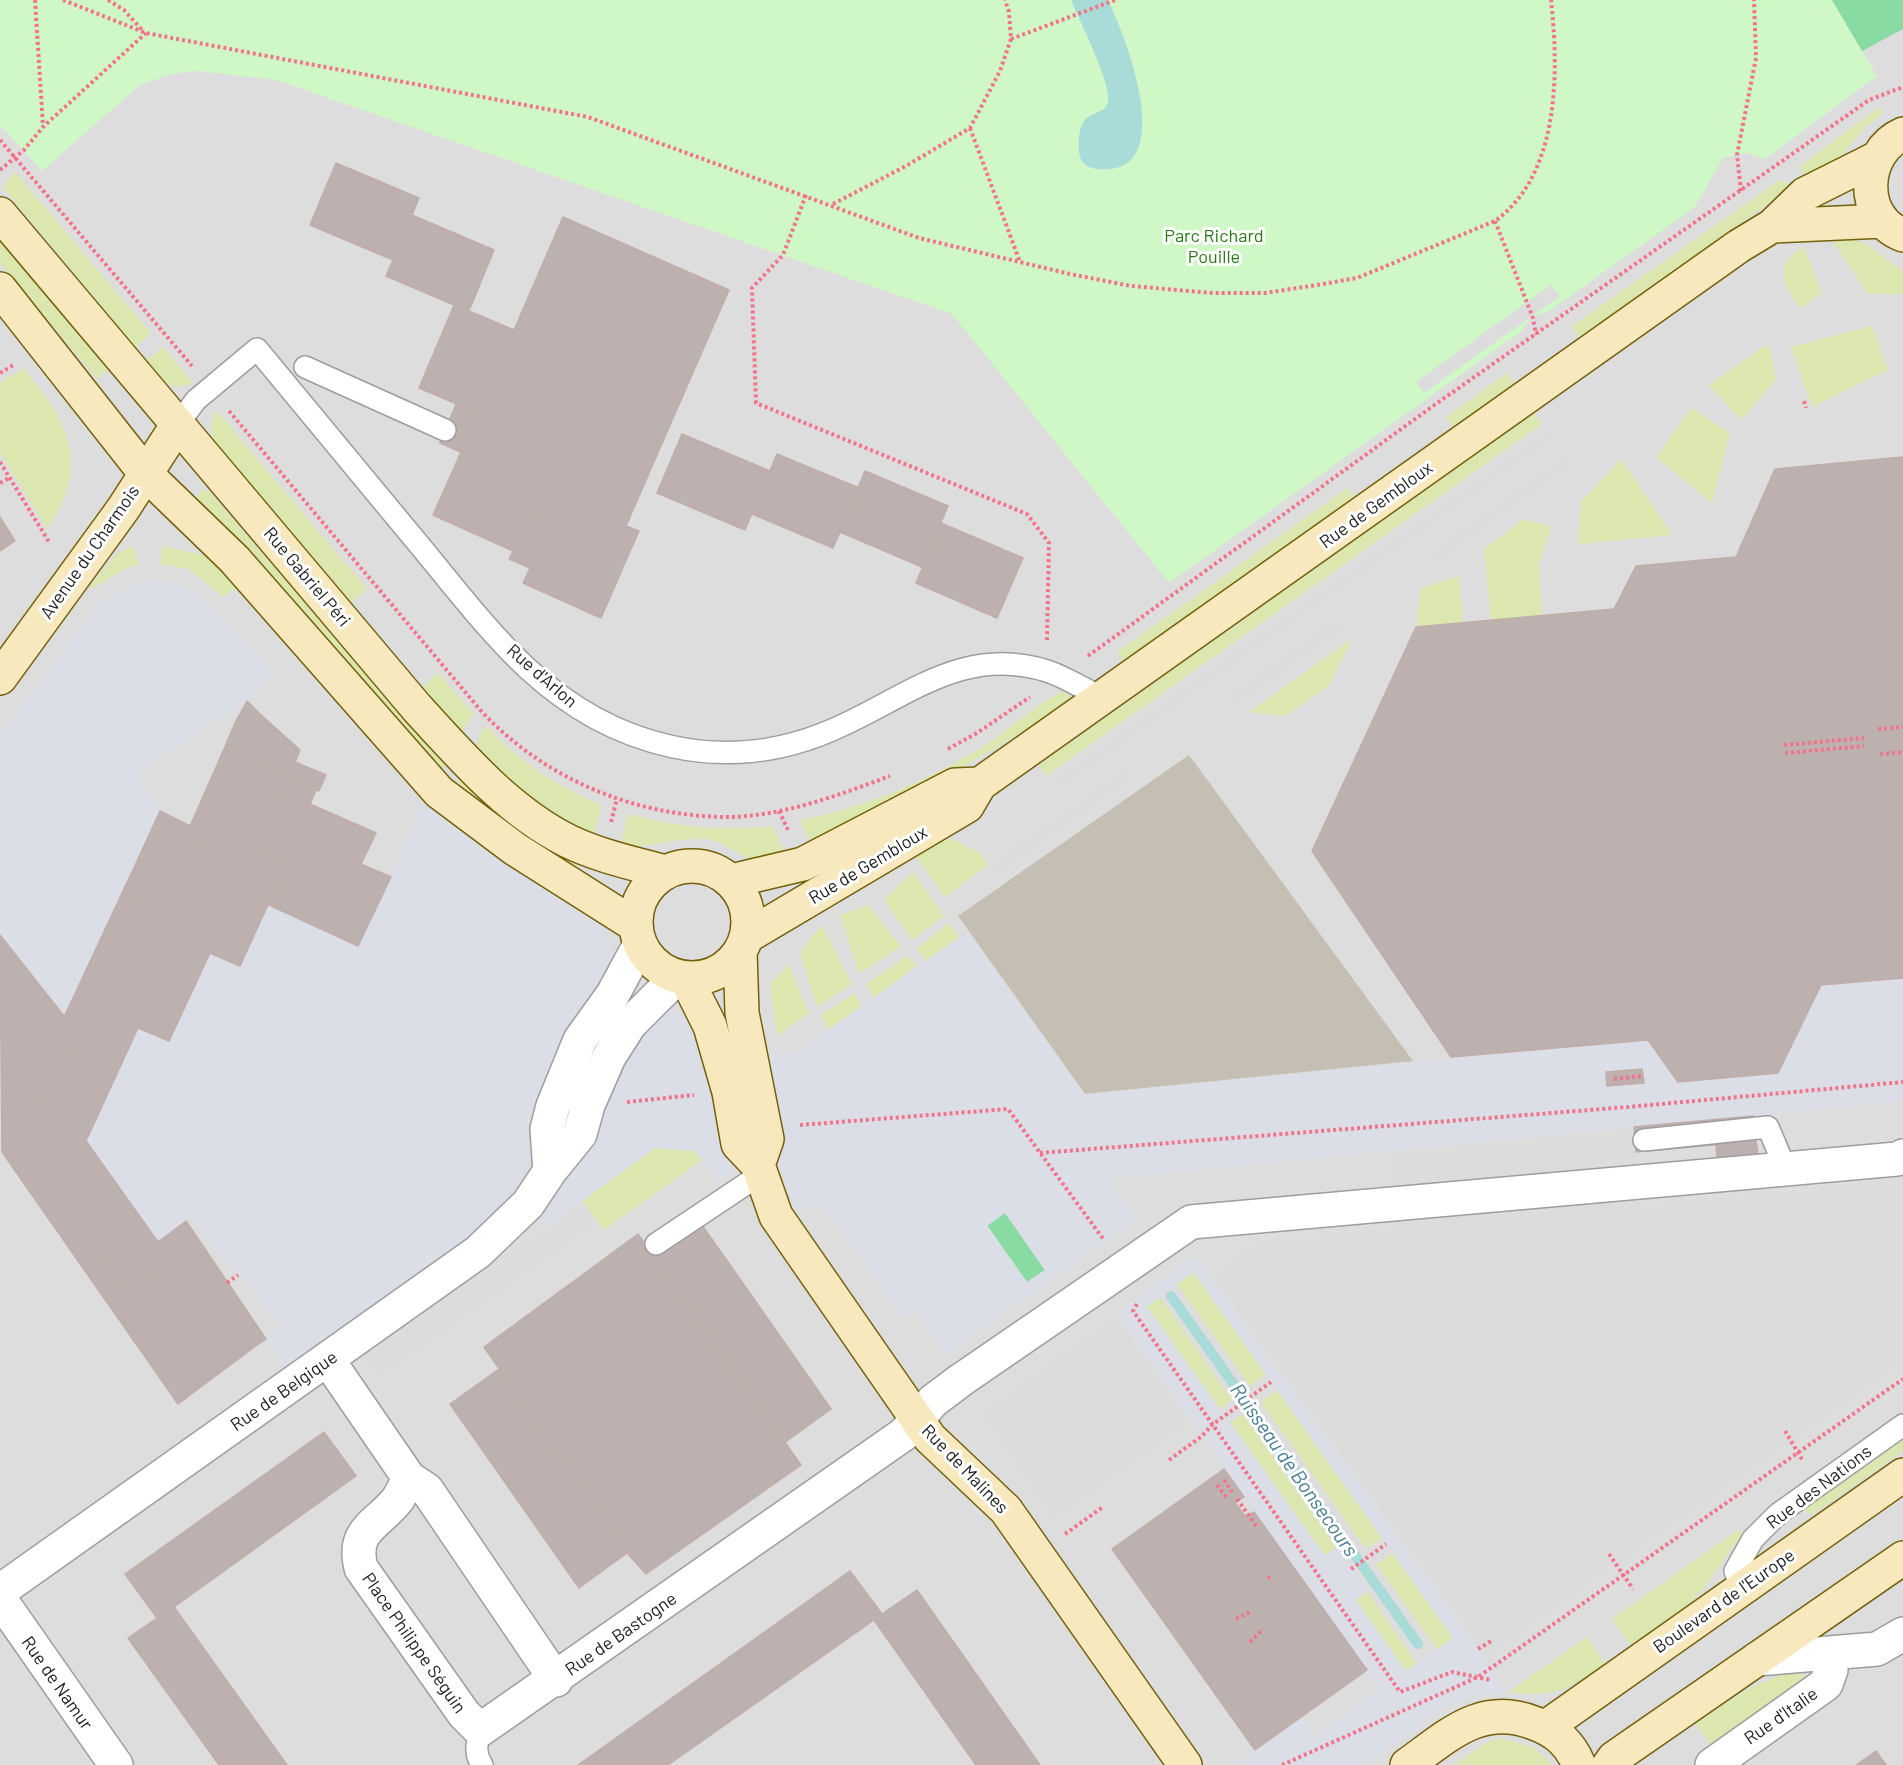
<!DOCTYPE html>
<meta charset="utf-8">
<style>
body{margin:0}
canvas{display:block;background:#f0eae6}
</style>
<canvas width="1903" height="1765"></canvas>
<script>
const g = document.querySelector('canvas').getContext('2d');
g.lineJoin = 'round';
function paint(path, color) { g.fillStyle = color; g.fill(path, 'evenodd'); }
function stroke(path, color, width, dash) { g.strokeStyle = color; g.lineWidth = width; g.lineCap = dash ? 'butt' : 'round'; g.setLineDash(dash || []); g.stroke(path); }
function drawText(font, color, halo, rows, align = 'center') {
  g.font = font + ' Barlow,sans-serif'; g.lineWidth = 6; g.setLineDash([]); g.textBaseline = 'middle'; g.strokeStyle = halo; g.fillStyle = color; for (const [text, x, y, turn = 0] of rows) {
    g.save(); g.translate(x, y); g.rotate((+turn || 0) * Math.PI / 180); g.textAlign = isNaN(turn) ? turn : align; if (halo) g.strokeText(text, 0, 0); g.fillText(text, 0, 0); g.restore();
  }
}
paint(new Path2D(`
 M0,0h1903v1765h-1903z`), '#dedddd');
paint(new Path2D(`
 M1189,755l224,306 -328,33 -127,-178z`), '#c4bfb2');
paint(new Path2D(`
 M1879,107l3,7 -17,13 -27,33 -32,19 -7,-12z
 M15,172l136,161 -16,14 -132,-160z
 M1778,181h6l6,7 -210,150 -9,-11z
 M0,232l110,136 -13,11 -97,-116z
 M1842,238l21,4 40,29v23h-35l-36,-54z
 M1804,247l18,46 -22,16c-16,-25 -29,-45 4,-62z
 M1872,326l16,44 -76,37 -21,-60z
 M1766,345l5,7 5,28 -35,40 -32,-35z
 M163,347l30,36c-23,11 -33,-5 -46,-23z
 M23,368c45,53 69,97 24,161l-47,-77v-69z
 M1507,373l8,11 -61,43 -8,-10z
 M1691,408l39,25 -18,70 -56,-46z
 M216,410l151,179 -16,14 -137,-162 -3,-14z
 M1534,413l8,11 -496,352 -7,-11z
 M1621,459l51,76 -94,9 3,-42z
 M1347,488l8,11 -231,164 -7,-11z
 M201,490l8,1 178,208 59,65 -7,15 -243,-280z
 M1524,519l27,8 -12,37 3,51 -51,5 -7,-71z
 M133,546l6,19 -13,3 -31,19h-6l28,-33z
 M163,546l58,13 22,23 -19,15 -36,-28 -28,-5z
 M1459,576l4,47 -47,4 5,-39z
 M1352,639l-23,47 -44,30 -36,-4z
 M438,673l35,40 -12,23 -39,-48z
 M1063,691l8,5 -4,8c-82,53 -167,99 -254,144l-13,-28c60,-11 118,-36 171,-66 32,-19 59,-46 92,-63z
 M485,725c34,36 70,61 116,80l-8,34 -72,-45 -47,-44z
 M460,777l120,82 -5,14 -123,-81z
 M628,814c54,13 90,18 145,12l14,33c-12,2 -26,4 -37,0 -15,-6 -26,-17 -42,-20 -29,-3 -57,10 -88,7z
 M953,839l28,15 7,11 -43,32 -31,-43 18,-12z
 M913,872l31,44 -32,24 -28,-41z
 M868,905l33,41 -42,28 -19,-59z
 M949,923l10,14 -34,24 -8,-13z
 M822,925l30,59 -35,23 -17,-55z
 M907,956l9,10 -42,32 -8,-14z
 M789,965l20,48 -32,23 -7,-53z
 M855,993l6,13 -33,24 -7,-15z
 M655,1148l40,3 7,9 -98,70 -22,-29z
 M1194,1272l72,103 -16,11 -73,-102z
 M1160,1297l72,103 -12,9 -73,-102z
 M1277,1390l105,148 -16,11 -105,-147z
 M1243,1414l93,133 -11,9 -94,-133z
 M1903,1438v13l-90,63 -7,-1 -1,-4 3,-5z
 M1739,1529l3,5 -38,54 -18,19 -55,39 -19,-27z
 M1392,1553l61,85 -16,11 -61,-85z
 M1367,1591l50,73 -11,7 -51,-71z
 M1587,1637l18,27c-40,28 -49,32 -98,29z
 M1798,1671l5,1 -1,13 -89,63 -17,-24c33,-24 62,-45 102,-53z
 M1499,1738l33,9 21,18h-99l32,-22z`), '#dbe7af');
paint(new Path2D(`
 M0,0h1832l45,76 -112,83 -17,-6 -25,5 -28,49 -147,105c-10,0 -23,9 -26,19l-353,252 -217,-269 -676,-234 -79,-9 -26,3 -31,11 -98,86 -42,-46z`), '#d0f7c6');
paint(new Path2D(`
 M1832,0h71v29l-41,22z
 M1005,1213l40,57 -18,12 -40,-57z`), '#88dba3');
paint(new Path2D(`
 M1551,285l9,11 -136,97 -8,-11z
 M1547,431l6,8 -496,352 -6,-9z
 M1564,456l7,10 -138,99 -7,-10z
 M1336,618l9,11 -109,76 -7,-11z
 M1124,769l9,10 -136,97 -8,-11z
 M1634,1127l7,78 262,-26v185l-418,295 -276,-384 49,-34 136,-13 -7,-76z
 M582,1201l17,22 -220,156 -19,-25z
 M1117,1314l74,109 -138,98 -72,-109z`), '#dcdcdc');
paint(new Path2D(`
 M154,581l15,1 17,6 18,12 19,17 51,57 -27,27 -111,73 24,37 -96,205 -64,-81v-202l24,-28 74,-101 16,-11 22,-9z
 M426,798l170,118 12,19 3,12v21l-74,173 -7,21 -23,40 -30,29 -192,136 -19,-28 17,-12 -93,-109 -32,24 -72,-101 52,-113 31,13 41,-88 30,12 29,-60 90,41z
 M968,932l117,162 563,-54 30,42 114,-97 111,-32v148l-795,78 28,41 -190,135 -31,-44 -12,7 -81,-113 -28,4 -15,-50 -16,-105 33,-1zM1642,1069l1,14 -36,3v-14zM1005,1213l40,57 -18,12 -40,-56z
 M669,1008l23,13 12,21 29,131 -14,10 -24,-32 -40,-3 -111,81 -5,-7 34,-53 38,-97 34,-49z
 M1195,1255l270,375 42,63 -35,4 -34,15 -74,53h-130l68,-49 14,20 63,-47 -262,-375zM1193,1272l260,366 -47,33 -50,-71 11,-9 -31,-44 -11,9 -178,-249z`), '#dbdee6');
paint(new Path2D(`
 M1071,0h37c16,33 67,161 3,169 -10,1 -23,1 -29,-8 -6,-10 -4,-36 5,-43 7,-6 19,-6 21,-16 4,-18 -29,-82 -37,-102z`), '#a9dbd8');
stroke(new Path2D(`
 M1171,1296l247,348`), '#a9dbd8', 10);
const building = new Path2D(`
 M336,163l83,35 -7,17 82,35 -25,61 45,19 -36,83 -59,-25 35,-83 -68,-29 7,-16 -83,-35z
 M563,217l166,73 -103,236 13,5 -11,25 -78,-34 -2,3 -19,-9 12,-29 -101,-44 16,-39 22,9z
 M682,434l88,37 -25,59 -88,-37z
 M461,452l80,35 -12,29 19,9 2,-3 78,34 -27,62 -78,-35 7,-15 -21,-9 4,-8 -80,-36z
 M777,454l82,34 -26,60 -81,-34z
 M1903,457v521l-82,7 -43,88 -100,9 -30,-42 -197,17 -139,-206 104,-224 198,-18 22,-43 100,-9 39,-88z
 M865,471l83,35 -26,61 -82,-35z
 M0,517l15,24 -15,10z
 M941,523l82,35 -26,60 -81,-35z
 M247,701l13,13 -25,9z
 M260,714l40,36 -5,12 31,13 -7,16 -95,-42 11,-26z
 M224,749l92,41 -6,14 66,29 -15,31 30,13 -33,69 -89,-41 19,-44 -23,-10 23,-53 -57,-26 -35,76 -29,-14 -14,31 -15,-6 22,-48 30,15z
 M231,772l57,26 -23,53 23,10 -48,105 -30,-13 -41,88 -31,-13 -52,113 72,101 28,-21 80,118 -9,6 -11,-15 -64,47 -150,-213 -4,-26 108,-239 -14,-6 16,-34 15,6 14,-31 29,14zM174,1255l43,57 -14,10 -30,-42 -15,10 -12,-16z
 M122,893l14,6 -68,151 -16,-7z
 M0,935l64,81 -12,27 16,7 -27,60 -16,-8 -23,50z
 M1642,1069l2,14 -37,3 -1,-14z
 M25,1102l16,8 -13,28 4,26 150,213 64,-47 11,15 -79,59 -176,-252z
 M1753,1116l3,25 -120,11 -2,-25z
 M1756,1141l2,14 -41,4 -1,-14z
 M702,1225l129,184 -47,34 -130,-186z
 M638,1234l163,231 -155,109 -19,-21 -143,-206z
 M174,1255l43,57 -14,10 -30,-42 -15,10 -12,-16z
 M499,1369l128,184 -48,35 -129,-184z
 M324,1432l32,44 -182,131 113,158h-68l-91,-127 29,-20 -32,-44z
 M1224,1469l20,28 -9,6 11,14 8,-5 113,158 -112,80 -143,-201z
 M850,1571l32,43 35,-24 123,175h-64l-102,-145 -206,145h-90z
 M1876,1751l10,14h-30z`);
paint(building, '#bdb1b0');
stroke(building, '#c1ada9', 1.5);
const lane = new Path2D(`
 M305,367l140,63
 M178,424l18,-24 61,-51c51,62 103,124 154,186 38,45 74,94 117,134 84,78 196,108 304,61 73,-31 130,-86 215,-59 19,6 38,19 56,27
 M1644,1140l124,-13 18,43
 M656,1244l105,-70
 M1741,1589l-6,-18 18,-32 25,-25 125,-89
 M480,1730c-3,14 -6,23 2,35`);
const street = new Path2D(`
 M550,1171l-3,-42 6,-23 27,-66 33,-46 27,-50
 M328,1360l81,118 18,12 129,190
 M409,1478c-3,7 -7,14 -11,21 -20,26 -47,30 -37,69l103,146 16,16 424,-296 29,-33 28,-21 230,-158 706,-63 6,-3
 M0,1591l478,-339 50,-48 22,-33 30,-37 8,-29 21,-48 21,-33 47,-47
 M0,1599l116,166
 M1757,1659l120,-10 26,-15
 M1712,1765l114,-81 5,-14 -1,-15`);
const secondary = new Path2D(`
 M1903,134c-41,18 -45,84 0,101
 M0,214l417,494c45,49 91,103 151,133 31,15 64,22 97,31
 M1772,226l111,-5
 M0,289l145,184 89,86 205,233 76,57 120,76
 M0,678l123,-169 55,-85
 M636 922a56 56 0 1 1 112 0a56 56 0 1 1-112 0Z
 M731,881l72,-17 152,-79 25,-1
 M746,937l221,-131 13,-22 759,-538 33,-20 33,-32 72,-36
 M740,952l2,61 25,126 -9,26
 M686,978l24,48 19,66 9,52 20,21 18,51 154,222 76,72 179,255
 M1546,1727l357,-252
 M1407,1765c41,-29 74,-63 127,-42 22,8 36,20 45,42
 M1609,1765l5,-7 289,-200`);
stroke(lane, '#9d9d9d', 24);
stroke(street, '#9d9d9d', 36);
stroke(secondary, '#73600a', 36);
stroke(new Path2D(`
 M35,0l8,126
 M63,0l83,33 442,84 331,121 151,36 61,12 82,7h52l52,-8 40,-7 138,-57c65,-47 64,-149 56,-221
 M108,0l16,10 19,21
 M1011,39l104,-39
 M970,128l50,134
 M0,140l192,226
 M0,170l24,-20 19,-23 103,-94
 M1741,191l-4,-36 19,-97 -2,-58
 M806,195l-23,60 -31,33 4,115 271,111 22,29 -2,97
 M833,204l73,-38 64,-38 30,-57 11,-32 -2,-27 -4,-12
 M1495,221l38,97 3,17
 M0,373l15,-9
 M1804,401l2,7
 M229,411l253,301c63,67 152,104 244,105 55,0 113,-22 164,-41
 M0,462l49,80
 M0,483l9,-5
 M1088,656l345,-250 436,-306 34,-13
 M1878,729l25,-2
 M1784,745l80,-7
 M948,749l29,-16 53,-36
 M1785,753l79,-7
 M1880,754l23,-2
 M779,811l10,21
 M611,822l6,-23
 M1614,1079l29,-3
 M627,1102l67,-7
 M800,1125l208,-16 96,131
 M1040,1153l588,-46 275,-25
 M227,1283l11,-8
 M1137,1304l-4,7 267,381 52,-20 39,8
 M1785,1431l18,30
 M1169,1460l32,-23 11,-12 59,-43
 M1224,1480l8,12
 M1217,1485l9,12
 M1237,1499l20,28
 M1065,1534l38,-27
 M1609,1554l24,35
 M1351,1569l35,-25
 M1268,1576l4,5
 M1236,1619l14,-7
 M1250,1642l13,-13
 M1478,1649l15,-9
 M1282,1765l196,-88 425,-298`), '#f4738b', 4, [3, 3]);
stroke(lane, '#fff', 21);
stroke(street, '#fff', 33);
stroke(secondary, '#f7e9bd', 33);
drawText('18px', '#267b11', '#fff', [
 ["Parc Richard",1214,236],
 ["Pouille",1214,257]
]);
drawText('18px', '#202020', '#fff', [
 ["Rue de Gembloux",1376,505,-36],
 ["Avenue du Charmois",90,552,-55],
 ["Rue Gabriel Péri",307,577,50],
 ["Rue d'Arlon",542,676,41],
 ["Rue de Gembloux",868,865,-31],
 ["Rue de Belgique",284,1391,-35],
 ["Rue de Malines",965,1469,46],
 ["Rue des Nations",1819,1487,-37],
 ["Boulevard de l'Europe",1724,1601,-35],
 ["Rue de Bastogne",621,1634,-35],
 ["Place Philippe Séguin",414,1643,55],
 ["Rue de Namur",57,1683,55],
 ["Rue d'Italie",1781,1716,-35]
]);
drawText('italic 20px', '#437d8d', '#fff', [
 ["Ruisseau de Bonsecours",1294,1470,55]
]);
</script>
